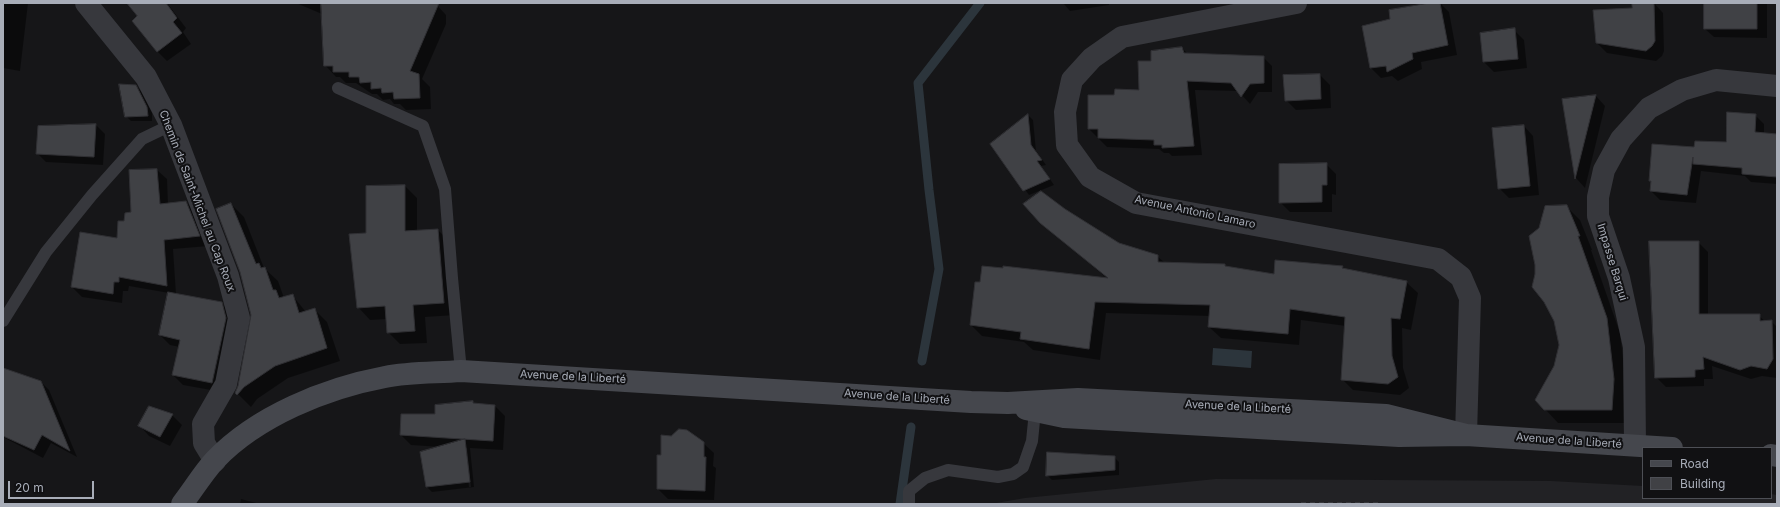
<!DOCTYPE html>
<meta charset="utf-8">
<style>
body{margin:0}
#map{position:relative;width:1780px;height:507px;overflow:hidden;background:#161618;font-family:Inter,sans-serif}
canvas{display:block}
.frame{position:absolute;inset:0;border:4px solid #a8adb8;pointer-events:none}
.legend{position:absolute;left:1642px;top:447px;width:130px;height:52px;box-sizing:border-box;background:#111113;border:1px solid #4d4f55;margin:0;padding:5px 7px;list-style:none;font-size:12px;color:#a8adb8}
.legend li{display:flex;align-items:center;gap:8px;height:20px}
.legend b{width:20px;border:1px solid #4d4f55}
.scale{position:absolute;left:8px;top:481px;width:86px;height:18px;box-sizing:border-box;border:2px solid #a8adb8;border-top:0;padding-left:5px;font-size:12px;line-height:14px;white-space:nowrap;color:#a8adb8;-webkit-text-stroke:3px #111113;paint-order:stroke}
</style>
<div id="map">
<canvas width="1780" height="507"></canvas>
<div class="frame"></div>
<ul class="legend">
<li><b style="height:5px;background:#45474d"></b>Road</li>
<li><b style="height:11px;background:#404145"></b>Building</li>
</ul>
<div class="scale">20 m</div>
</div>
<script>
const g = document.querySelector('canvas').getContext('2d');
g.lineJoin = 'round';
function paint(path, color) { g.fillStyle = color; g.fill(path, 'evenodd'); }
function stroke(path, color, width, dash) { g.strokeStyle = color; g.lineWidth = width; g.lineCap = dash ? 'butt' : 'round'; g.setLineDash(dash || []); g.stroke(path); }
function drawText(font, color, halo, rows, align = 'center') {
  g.font = font + ' Inter,sans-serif'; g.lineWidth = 4; g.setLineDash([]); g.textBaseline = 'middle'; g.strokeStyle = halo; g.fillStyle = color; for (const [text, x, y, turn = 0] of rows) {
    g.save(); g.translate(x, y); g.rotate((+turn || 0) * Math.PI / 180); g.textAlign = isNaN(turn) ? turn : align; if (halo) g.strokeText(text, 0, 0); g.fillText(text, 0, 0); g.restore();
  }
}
paint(new Path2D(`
 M1216,479l335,2 92,5v12h128v-4l6,1v9h-787l35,-6z`), '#222225');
paint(new Path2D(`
 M1213,348l39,3 -1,17 -39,-3z`), '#2c353c');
paint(new Path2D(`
 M3,3h25l-8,68 -17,-3z
 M128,3h39l19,25 -3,4 8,12 -24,17 -10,-10 -19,-35z
 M296,3h139l11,12v9l-24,55 8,8 1,22 -25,1 -6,-6h-6l-4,-5 -7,1 -6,-6h-5l-16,-11h-10l-6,-6h-4l-11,-12 -3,-51z
 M1063,3h46v2l-39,6z
 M1435,3h5l9,9 8,43 -36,7 1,7 -24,12 -6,-5 -11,2 -10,-10 -8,-42 28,-7z
 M1654,3l9,10 1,38 -2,5 -6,5 -49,-8 -10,-10 36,-35z
 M1705,3h62v35l-53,-1 -9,-8z
 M1514,30l10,10 3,28 -33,4 -10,-10 -3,-28z
 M1182,48l6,6 75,3 9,9v26h-14l-8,12 -12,-13 -43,-1 7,65 -30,1 -3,-3h-5l-5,-4 -52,-2 -18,-18 26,-33 25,-5 12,-29z
 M1320,75l10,10 1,23 -35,2 -10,-10z
 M136,86l5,5 11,22v8h-21l-5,-5z
 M1596,96l9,10 -20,82 -9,-10 -12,-78z
 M1028,115l5,5 3,31 10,14 -5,1 13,19 -25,10 -37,-51z
 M1755,115l9,9v10l13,1v49l-26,-2 -6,-6 -44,-5 -5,32 -36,-3 -9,-9 44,-43 32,-5z
 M96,125l9,9 -2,31 -57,-3 -9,-9z
 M1524,126l9,10 6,59 -30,3 -10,-10z
 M1326,164l10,10v21l-4,-1v18h-42l-10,-10z
 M157,170l10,9 1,25 18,-2 10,10 13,34 -36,3 3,45 45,9 11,10 -10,79 -39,-7 -10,-10 7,-28 -10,-2 -10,-10 9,-42 -40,-7 -1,5h-5l-1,12 -40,-6 -10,-10 46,-47 7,-18 7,-9z
 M405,186l12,12v33l21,-1 12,12 6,73 -31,2 2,26 -27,1 -12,-12 -1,-13 -17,1 -12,-13 9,-73z
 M231,204l13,13 20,51 14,13 6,17 8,-3 14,17 8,-3 13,13 13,39 -52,17 -31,21 -6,8 -14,-14 2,-6 13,-72z
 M1566,206l14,14 12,30h-1l29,83 7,60 -2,30h-67l-13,-14 14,-56 -1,-24z
 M1065,210l54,34 38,12 8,7 60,2 2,2 48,8 67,-8 3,3 61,12 12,11 -7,37 -9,-2 1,40 6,20 -9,7 -47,-5 -11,-11 4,-53 -45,-6 -2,25 -78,-7 -12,-11 1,-11 -104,-3 -6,47 -67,-10 -9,-8 -42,-6 -11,-11 137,-46 -67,-57z
 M1698,242l10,10v63l51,1 7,6 5,-1 6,6v51l-15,-2 -11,3 -39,-13 1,13h-9v7l-38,1 -10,-10z
 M41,382l8,8 28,67 -26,-14 -8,15 -40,-21v-53z
 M473,402l2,2 20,2 10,10 -2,34 -33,-2 4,39 -42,5 -5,-5 14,-40 -30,-2 -10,-10 35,-20v-9zM465,448h2l4,39h-2z
 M172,415l10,10 -12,21 -21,-10 -9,-10z
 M703,443l11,10 -1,13 3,2 -2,32 -46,-1 -10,-10v-33z
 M1114,457l5,5v13l-67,5 -5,-5z
 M241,499l19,5h-20z`), '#0007');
stroke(new Path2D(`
 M922,361l17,-92 -10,-79 -11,-107 62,-80
 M900,504l11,-77`), '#2c353c', 9);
const building = new Path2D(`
 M127,3h39l11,15 -4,4 9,11 -25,19 -25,-31 5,-5z
 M321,3h118l-29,68 9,3 1,24 -26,1 -1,-7 -11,1 -1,-5 -10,1v-7l-11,1 -1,-6h-10v-5h-16v-6h-9z
 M1430,3h10l8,42 -36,8 1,6 -26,13 -1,-6 -16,2 -8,-42 28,-7 -1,-9z
 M1632,3h22l1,38 -3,5 -6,5 -50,-8 -3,-33 39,-2z
 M1704,3h53v26h-53z
 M1515,28l3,31 -35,3 -3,-29z
 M1182,47l2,6 80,3v27l-14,1 -9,13 -10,-14 -44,-2 7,65 -32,2v-3h-8v-5l-56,-2v-9h-10v-34h26l1,-6 24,1 -1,-29h13v-10z
 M1320,74l1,25 -36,2 -2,-26z
 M119,84l17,1 11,22 1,9 -23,1z
 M1596,95l-21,84 -13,-80z
 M1727,112l29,2 -1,18 22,2v43l-35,-3v-6l-49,-4v-7l-6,38 -37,-4 1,-10h-2l3,-37 42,3 1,-6 31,1z
 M1028,114l3,31 11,15 -5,1 13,18 -27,12 -33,-47z
 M96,124l-2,33 -58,-3 2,-28z
 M1524,125l6,61 -32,3 -6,-61z
 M1327,163v22h-5v17l-43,1v-39z
 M157,169l3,35 26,-3 14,35 -36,4 3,46 -48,-9v5h-5l-1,12 -42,-7 9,-55 37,6 1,-17h6l1,-8 6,-1 -2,-42z
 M405,185v46l33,-2 6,74 -31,2 2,26 -28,2 -2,-27 -28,2 -8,-74 17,-1v-47z
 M1041,191l24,18 54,34 39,12v7l67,2v2l49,8 1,-14 68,6 -1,2 65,13 -7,38 -9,-1 1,38 6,21 -10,7 -47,-4 4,-63 -55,-8 -2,25 -80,-7 2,-22 -115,-3 -6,47 -69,-10 1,-7 -51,-7 5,-43h5l2,-16 21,2v-2l105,12 -68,-55 -17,-19z
 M231,203l25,61 3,-1 2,5 4,-1 8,23h3l3,8 14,-4 6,19 16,-5 12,40 -52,18 -31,21 -7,8 -2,-2 3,-7 13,-71 -11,-43 -24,-63z
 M1567,205l13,31h-2l29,82 7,61 -2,31h-68l-9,-10 19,-34 5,-21 -5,-24 -10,-19 -12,-15 3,-13v-9l-6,-29 10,-8 6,-22z
 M1649,241h50v73h61v7l12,-1 1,39 -6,10 -16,-3 -11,4 -37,-13 1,12 -9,1v7l-40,1z
 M168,292l54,10 4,16 -14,65 -40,-8 8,-35 -21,-5z
 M3,368l38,13 29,70 -28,-16 -8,15 -31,-14z
 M473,401v2l22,2 -2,36 -93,-6 1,-21h34v-9z
 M149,406l24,8 -13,23 -22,-11z
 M679,429l8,1 17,12v15h2l-1,34 -48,-2v-34h4v-20l10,1z
 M465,439l5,43 -44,5 -6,-35z
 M1047,452l68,4v14l-69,6z`);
paint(building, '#404145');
stroke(building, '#303034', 1);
stroke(new Path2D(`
 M338,88l85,38 22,63 7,89 9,93
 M3,321l43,-69 46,-57 50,-56 29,-14
 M909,504v-13l16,-13 23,-8 50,7 15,-3 10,-7 9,-26 3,-30`), '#37383d', 12);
stroke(new Path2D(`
 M86,3l60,74 25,48 57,151 11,42 -13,66 -23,40 1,19 11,18
 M1296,3l-174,34 -30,21 -20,22 -7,32 2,33 23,32 46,26 302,56 23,18 9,21 -4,137
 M1635,445l-1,-98 -15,-69 -21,-62v-19l6,-27 17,-31 28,-31 33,-18 34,-10 61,6`), '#37383d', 22);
stroke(new Path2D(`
 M1026,409l38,8 335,19 67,-1 206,13
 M1771,455l6,1
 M182,504c11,-14 21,-31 33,-44 42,-44 111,-72 170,-83 25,-5 51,-4 76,-6l510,31 37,1 70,-4 308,16 80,20`), '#45474d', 22);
stroke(new Path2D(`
 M1301,504h79`), '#4a4c52', 3, [5, 4]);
drawText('11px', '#a8adb8', '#111113', [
 ["Chemin de Saint-Michel au Cap Roux",197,201,69],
 ["Avenue Antonio Lamaro",1195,212,12],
 ["Impasse Barqui",1612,262,73],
 ["Avenue de la Liberté",573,377,3],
 ["Avenue de la Liberté",897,397,4],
 ["Avenue de la Liberté",1238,407,3],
 ["Avenue de la Liberté",1569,441,4]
]);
</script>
